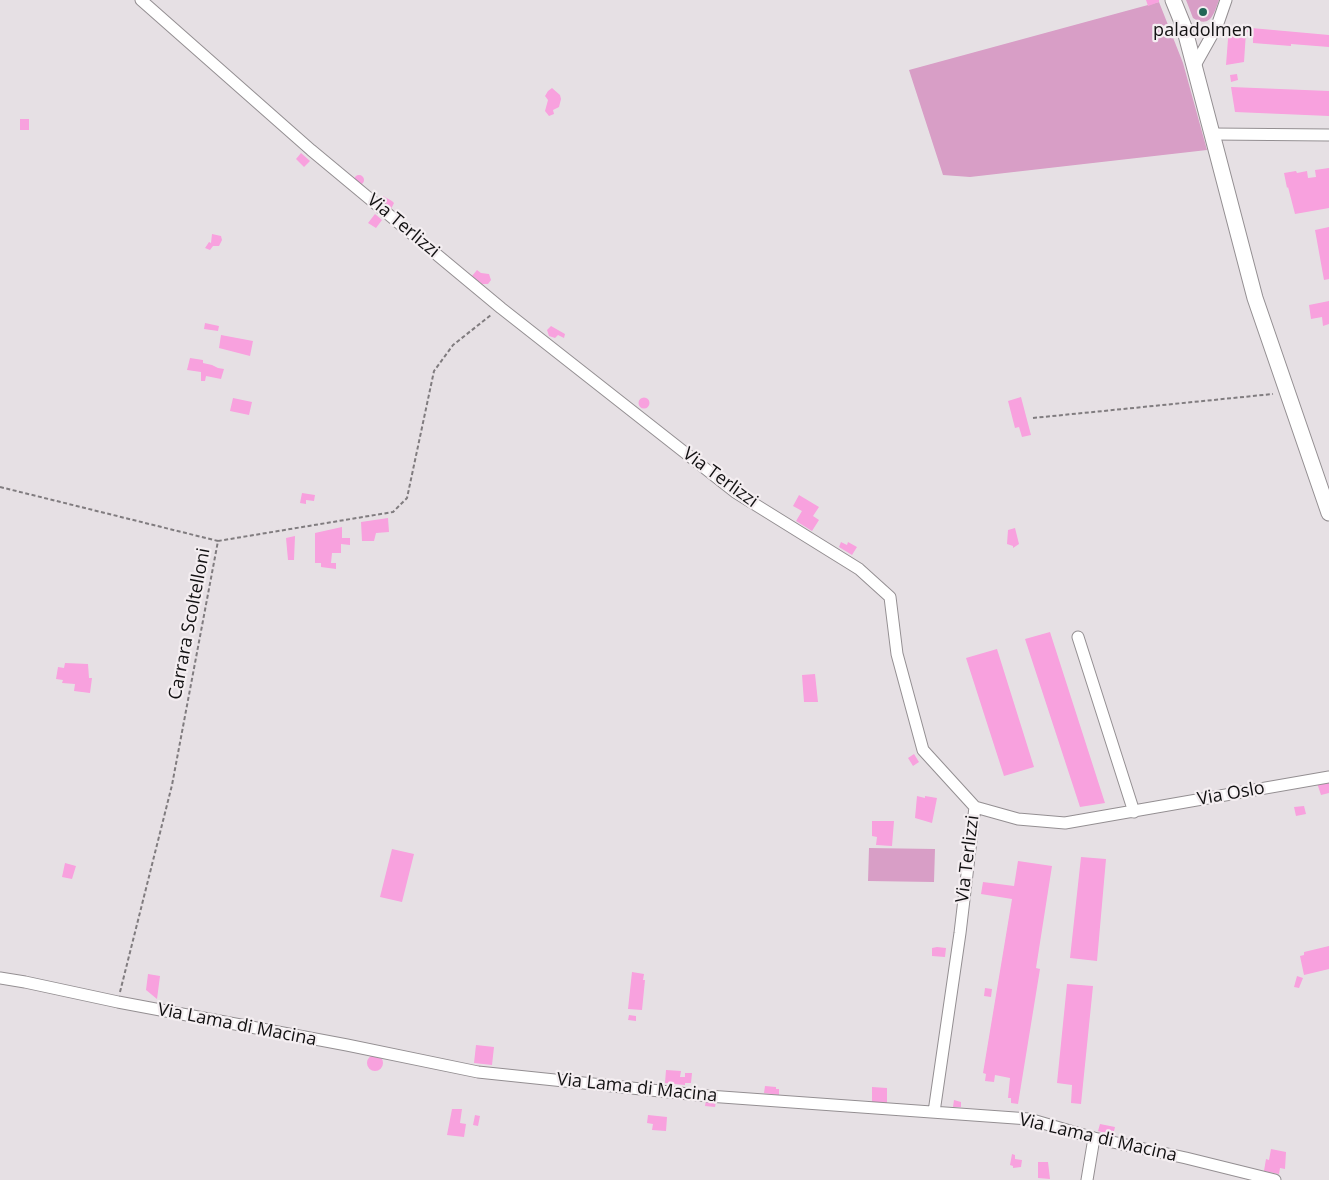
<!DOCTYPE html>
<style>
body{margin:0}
canvas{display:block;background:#e6e0e4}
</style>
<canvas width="1329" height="1180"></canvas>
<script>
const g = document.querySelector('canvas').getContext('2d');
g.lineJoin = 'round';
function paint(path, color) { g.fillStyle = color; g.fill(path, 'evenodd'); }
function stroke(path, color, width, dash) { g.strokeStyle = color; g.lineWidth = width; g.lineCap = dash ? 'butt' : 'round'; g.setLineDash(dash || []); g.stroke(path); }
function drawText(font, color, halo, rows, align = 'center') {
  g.font = font + ' "Open Sans",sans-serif'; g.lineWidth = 4.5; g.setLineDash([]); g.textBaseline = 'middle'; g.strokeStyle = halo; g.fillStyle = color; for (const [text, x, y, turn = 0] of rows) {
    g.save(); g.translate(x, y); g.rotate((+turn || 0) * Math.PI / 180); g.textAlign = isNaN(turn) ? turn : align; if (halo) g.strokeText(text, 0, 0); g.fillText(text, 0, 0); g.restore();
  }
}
paint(new Path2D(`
 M1186,0h33c-5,13 -8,29 -26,18z
 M1159,2l24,61 24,87 -237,27 -27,-2 -34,-105z
 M869,848l66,1 -1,33 -66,-1z`), '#d89ec6');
paint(new Path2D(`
 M1146,0h13v2l-11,4z
 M1229,26l100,9v12l-38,-3v2l-38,-3v-10l-7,-1 -2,30 -18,3z
 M1237,74l1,6 -7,2 -1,-7z
 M1231,87l98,4v25l-94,-4z
 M552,88l8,7 1,4 -2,8 -6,3 1,4 -5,2 -4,-5 3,-11 -3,-4 3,-5z
 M20,119h9v11h-9z
 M301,153l9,8 -6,6 -8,-8z
 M1329,168v40l-34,6 -7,-27 -1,1 -3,-15 12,-2 1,2 10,-2 1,7 8,-1 -1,-7z
 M354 180a5 5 0 1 1 10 0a5 5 0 1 1-10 0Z
 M383,196l9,5 2,2 -3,6 -12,-6z
 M375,214l7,6 -6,8 -8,-5z
 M1329,227v52l-5,1 -9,-50z
 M212,234l9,2 1,4 -3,6h-6l-3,4 -5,-2 4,-6 2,1z
 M477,270l4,3 8,1 2,6 -3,4h-6l-10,-8z
 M1329,301v23l-6,2 -1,-9 -11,2 -2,-14z
 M205,323l14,3 -1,5 -14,-2z
 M551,326l14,8 -1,4 -6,-3 -3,3 -6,-2 -2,-6z
 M221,335l32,6 -3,15 -31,-8z
 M190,358l13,2v3l9,2 6,3 6,1 -3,10 -15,-3 -1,5h-4v-10v1l-14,-2z
 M1021,397l10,38 -9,2 -3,-10 -4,1 -7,-27z
 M638.5 403a5.5 5.5 0 1 1 11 0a5.5 5.5 0 1 1-11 0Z
 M233,398l19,4 -3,13 -19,-4z
 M302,493l13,2 -1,6 -8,-1v4l-6,-1z
 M799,495l20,12 -6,9 6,4 -7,11 -16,-10 6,-10 -9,-5z
 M388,518l1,14 -13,1 -2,8h-12l-1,-19z
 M342,527v11h8v7l-9,-1v9h-9l-1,10h5v6l-15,-2v-4h-6v-30z
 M1015,528l4,16 -6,4v-2l-6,-2 1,-14z
 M295,536l-1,24h-6l-2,-22z
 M841,542l6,3 1,-3 9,5 -5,8 -13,-8z
 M1050,632l55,171 -25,4 -55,-168z
 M997,649l37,118 -30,9 -38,-118z
 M65,663l23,1 1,14h3l-2,15 -16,-2 1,-7 -13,-1 1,-3 -7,-1 2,-12 6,1z
 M815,674l3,28h-14l-2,-27z
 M914,754l5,8 -6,4 -5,-8z
 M1329,781v12l-8,2 -4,-12z
 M917,796l8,2v-2l12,2 -5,25 -17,-5z
 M1304,806l2,8 -10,2 -2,-9z
 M872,821h22l-2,25 -16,-1 1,-8 -5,-1z
 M392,849l22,5 -12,48 -22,-5z
 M1081,857l25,2 -9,102 -27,-3z
 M1018,861l34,5 -16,102 4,1 -22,135 -7,-1v-5h-3l2,-20 -15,-3 -1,7 -9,-1 1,-7 -3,-1 29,-174 -31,-5 2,-12 31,4z
 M65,863l11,3 -4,13 -10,-2z
 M1329,946v23l-25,6 -4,-19 4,-1v-3z
 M937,947l9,1 -1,9 -13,-1v-8z
 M632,972l12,2 -1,6h2l-3,30 -14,-1z
 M148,974l12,2 -3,23 -11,-9z
 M1297,976l6,2 -4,10 -5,-1z
 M1067,984l26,2 -12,118 -10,-1 1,-18 -15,-2z
 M985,988l7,1 -1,8 -7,-1z
 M629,1015l7,1v5l-8,-1z
 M476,1045l18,2 -2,18 -18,-2z
 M367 1063a8 8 0 1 1 16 0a8 8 0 1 1-16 0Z
 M666,1070l15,1 -1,6h5v-4h7l-1,10h-6v2l-20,-2z
 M765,1086l11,1v2h3v6l-15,-2z
 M872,1087l15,1v15h-15z
 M706,1100l10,1 -1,6 -10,-1z
 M954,1100l7,2v5h-8z
 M452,1109h10l-2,14 6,1 -2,13 -17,-2z
 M475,1115l5,1 -2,10 -5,-1z
 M648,1115l19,2 -1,14 -14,-1 1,-6 -6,-1z
 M1100,1124l15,3 -2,8 -15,-4z
 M1271,1149l15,3 -1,17 -5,-1 -1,6 -15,-3 2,-12 3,1z
 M1012,1154l3,1v4l7,1 -1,7 -8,1v-2l-3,-1z
 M1038,1162h10l2,17 -12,-1z`), '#f8a1de');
const minor = new Path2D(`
 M141,0l170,150 190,158 234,184 124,77 31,28 7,57 26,96 52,57 -15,126 -26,179
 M1194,67l23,-41 9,-26
 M1212,134l117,1
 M1078,637l56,175
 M975,807l43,12 47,4 264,-46
 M0,978l25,4 93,20 229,43 131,27 230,24 321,23 65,19 92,20 89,22
 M1087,1180l7,-42`);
const tertiary = new Path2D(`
 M1173,0l11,27 71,271 74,215`);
stroke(minor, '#948f92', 13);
stroke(tertiary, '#948f92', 17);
stroke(new Path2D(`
 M1033,418l240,-24
 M0,487l218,54
 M120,992l52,-207 46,-244 175,-29 14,-14 27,-127 19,-26 38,-30`), '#807c7f', 2, [4, 2.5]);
stroke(minor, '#fff', 11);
stroke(tertiary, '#fff', 15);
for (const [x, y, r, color] of [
 [1203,12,5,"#226656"]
]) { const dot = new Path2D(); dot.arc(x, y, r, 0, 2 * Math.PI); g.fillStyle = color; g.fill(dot); stroke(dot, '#f4eef1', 2); }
drawText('18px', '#121112', '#f4eef1', [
 ["paladolmen",1203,31]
]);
drawText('18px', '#121112', '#f4eef1', [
 ["Via Terlizzi",403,226,40],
 ["Via Terlizzi",720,478,36],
 ["Carrara Scoltelloni",190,624,-79],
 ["Via Oslo",1231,794,-10],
 ["Via Terlizzi",968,859,-83],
 ["Via Lama di Macina",237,1025,11],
 ["Via Lama di Macina",637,1088,6],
 ["Via Lama di Macina",1098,1138,13]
]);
</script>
